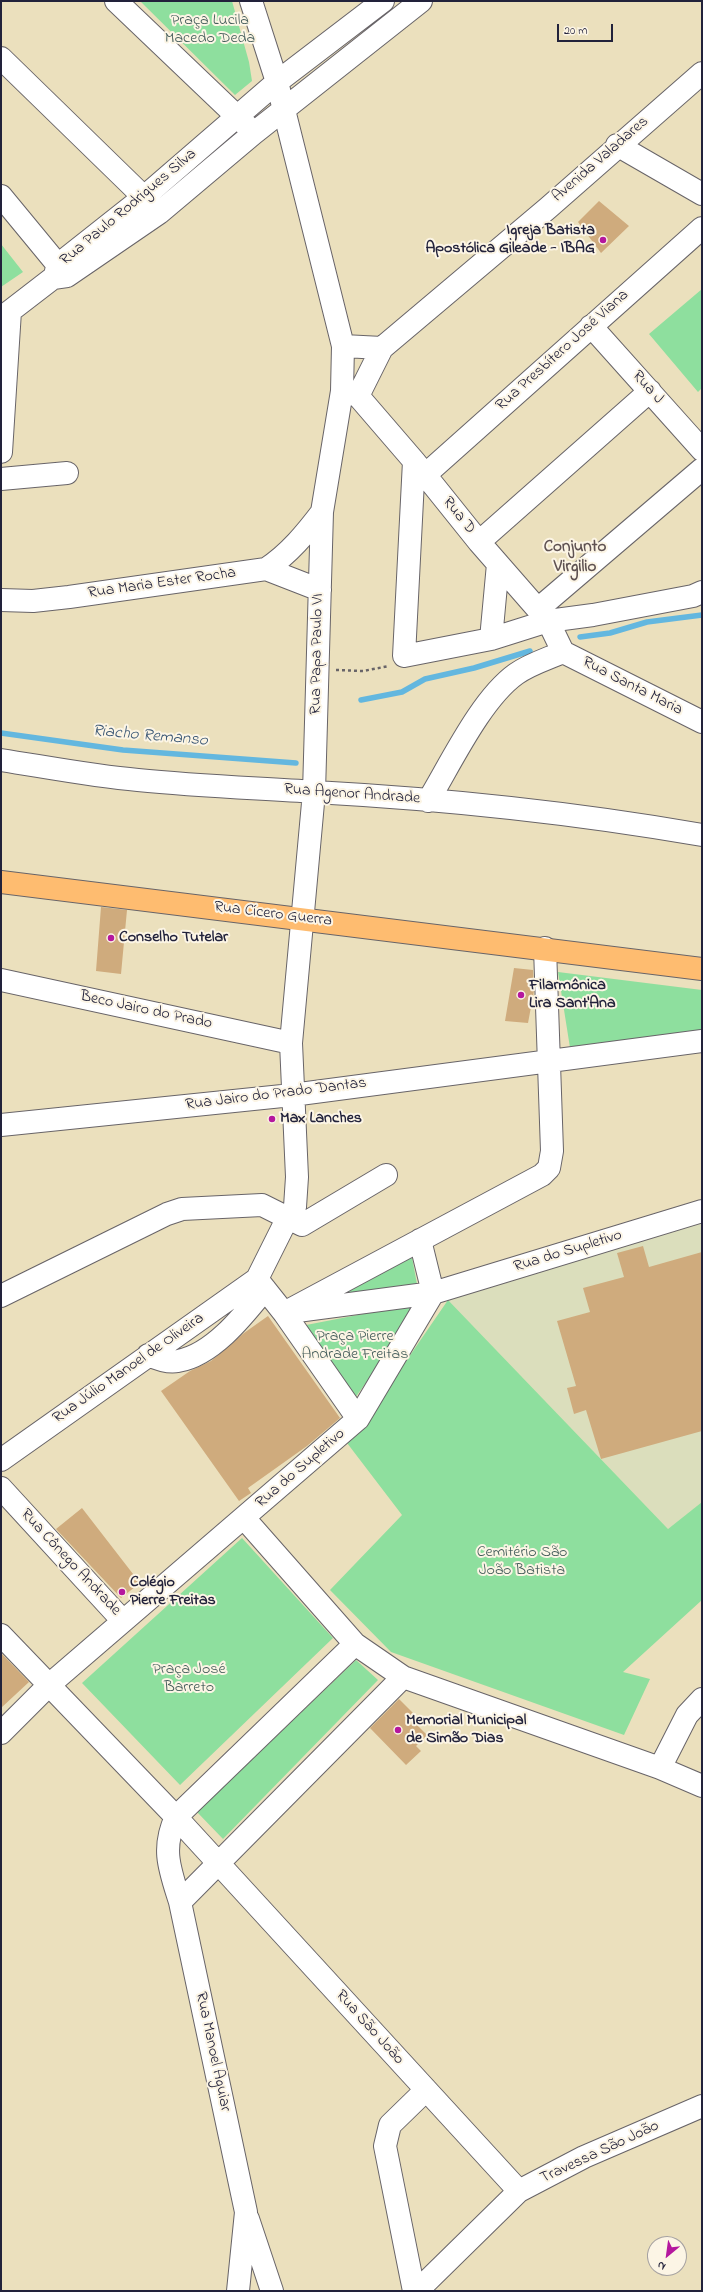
<!DOCTYPE html>
<meta charset="utf-8">
<style>
body{margin:0}
#map{position:relative;width:703px;height:2292px;overflow:hidden;background:#ebe0bd;font-family:"Indie Flower",sans-serif}
canvas{display:block}
.frame{position:absolute;inset:0;border:2px solid #22223b;pointer-events:none}
.north{position:absolute;left:647px;top:2236px;width:40px;height:40px;box-sizing:border-box;background:#fcf5e5;border:1px solid #a5a1a1;border-radius:50%;rotate:209deg;font-size:11px;font-weight:700;line-height:16px;text-align:center;color:#22223b}
.north::after{content:'';display:block;margin:auto;width:14px;height:18px;background:#b5179e;clip-path:polygon(50% 0,100% 100%,50% 72%,0 100%)}
.scale{position:absolute;left:557px;top:24px;width:56px;height:18px;box-sizing:border-box;border:2px solid #22223b;border-top:0;padding-left:5px;font-size:12px;line-height:14px;white-space:nowrap;color:#22223b;-webkit-text-stroke:3px #fcf5e5;paint-order:stroke}
</style>
<div id="map">
<canvas width="703" height="2292"></canvas>
<div class="frame"></div>
<div class="north">N</div>
<div class="scale">20 m</div>
</div>
<script>
const g = document.querySelector('canvas').getContext('2d');
g.lineJoin = 'round';
function paint(path, color) { g.fillStyle = color; g.fill(path, 'evenodd'); }
function stroke(path, color, width, dash) { g.strokeStyle = color; g.lineWidth = width; g.lineCap = dash ? 'butt' : 'round'; g.setLineDash(dash || []); g.stroke(path); }
function drawText(font, color, halo, rows, align = 'center') {
  g.font = font + ' "Indie Flower",sans-serif'; g.lineWidth = 4; g.setLineDash([]); g.textBaseline = 'middle'; g.strokeStyle = halo; g.fillStyle = color; for (const [text, x, y, turn = 0] of rows) {
    g.save(); g.translate(x, y); g.rotate((+turn || 0) * Math.PI / 180); g.textAlign = isNaN(turn) ? turn : align; if (halo) g.strokeText(text, 0, 0); g.fillText(text, 0, 0); g.restore();
  }
}
paint(new Path2D(`
 M702,1222v280l-34,27 -220,-229z`), '#dbdebc');
paint(new Path2D(`
 M140,1h92l17,61 3,19 -17,14z
 M1,244l22,28 -22,15z
 M702,289v99l-4,4 -49,-58z
 M558,972l144,18v40l-131,24z
 M411,1252l6,32 -80,17 -5,-10z
 M448,1300l220,229 34,-27v98l-79,72 27,7 -26,56 -233,-83 -61,-62 72,-75 -58,-76 34,-37z
 M409,1305l7,8 -61,85 -54,-72z
 M242,1538l91,100 -153,147 -98,-102z
 M356,1660l22,20 -155,159 -26,-27z`), '#8edf9e');
stroke(new Path2D(`
 M580,637l30,-4 37,-11 55,-7
 M361,700l41,-8 23,-13 49,-11 56,-17
 M1,733l122,17 173,13`), '#63b7df', 5.5);
paint(new Path2D(`
 M599,201l30,25 -28,27 -23,-31z
 M101,907l26,3 -6,64 -25,-3z
 M514,968l19,2 1,21 -6,32 -23,-2z
 M643,1246l6,21 53,-15v179l-101,28 -15,-49 -12,4 -7,-26 9,-2 -19,-65 33,-9 -7,-24 41,-11 -7,-24z
 M268,1316l72,102 -33,28 -59,42 3,5 -12,8 -78,-110 29,-20 21,-10 33,-28z
 M82,1508l58,75 -19,15 -65,-69z
 M1,1653l28,29 -28,26z
 M399,1699l23,23 -4,4 9,9 -11,11 5,5 -15,14 -36,-37z`), '#cfab7d');
const minor = new Path2D(`
 M116,1l131,125
 M1,58l153,149
 M617,145l85,49
 M1,196l66,80
 M56,271l2,-6 86,-68 133,-115 106,-81
 M1,318l52,-40 14,-2 92,-63 95,-80 167,-132
 M591,326l111,124
 M343,346l39,2 166,-140 154,-135
 M342,391l16,5 56,65 65,81 69,79 15,31
 M358,396l24,-48
 M1,452l9,-141
 M414,461l-10,195 87,-17 57,-18 45,-6 100,-19 9,-4
 M425,475l277,-247
 M1,479l66,-6
 M479,542l171,-151
 M266,569c23,-15 40,-36 56,-57
 M1,600l32,1 36,-4 197,-28 54,21
 M538,609l164,-140
 M491,639l7,-75
 M563,652l139,70
 M1,760c45,7 91,16 137,20 59,6 117,8 177,12 127,7 261,21 387,43
 M428,801c23,-38 53,-102 88,-127 14,-10 31,-15 47,-22
 M1,980l290,63
 M1,1125l291,-30 410,-54
 M257,1279l27,34 74,106
 M1,1296l166,-82 15,-5 80,-4 40,20 84,-50
 M297,1311l136,-18 269,-82
 M284,1313l258,-138 7,-7 3,-17 -7,-203
 M148,1355c10,4 20,8 30,6 35,-6 66,-46 87,-72
 M1,1460l256,-181 31,-62 7,-10 2,-30 -6,-134 23,-251 8,-280 20,-121 1,-45 -66,-264 -26,-81
 M1,1488l122,133
 M244,1518l111,126 48,33 257,91 42,18
 M1,1635l175,182 343,374
 M1,1733l48,-48 309,-266 75,-126 -13,-53
 M660,1768l27,-53 15,-16
 M180,1902l223,-225
 M248,2219l24,72
 M238,2291l8,-79 -66,-310c-10,-32 -19,-53 -4,-85l179,-173
 M414,2291l-29,-145 5,-21 36,-35
 M417,2291l102,-100 65,-34 118,-51`);
const major = new Path2D(`
 M1,882l701,87`);
stroke(minor, '#686468', 24);
stroke(major, '#686468', 24);
stroke(new Path2D(`
 M336,670l27,1 26,-5`), '#686468', 2.5, [3, 3]);
stroke(minor, '#fff', 22);
stroke(major, '#febc70', 22);
for (const [x, y, r, color] of [
 [603,240,4,"#b5179e"],
 [111,938,4,"#b5179e"],
 [521,995,4,"#b5179e"],
 [272,1119,4,"#b5179e"],
 [122,1592,4,"#b5179e"],
 [398,1730,4,"#b5179e"]
]) { const dot = new Path2D(); dot.arc(x, y, r, 0, 2 * Math.PI); g.fillStyle = color; g.fill(dot); stroke(dot, '#fcf5e5', 1.5); }
drawText('16px', '#425b59', '#fcf5e5', [
 ["Praça Lucila",210,21],
 ["Macedo Deda",210,39],
 ["Praça Pierre",355,1337],
 ["Andrade Freitas",355,1355],
 ["Cemitério São",522,1553],
 ["João Batista",522,1571],
 ["Praça José",189,1670],
 ["Barreto",189,1688]
]);
drawText('16px', '#22223b', '#fcf5e5', [
 ["Avenida Valadares",601,160,-41],
 ["Rua Paulo Rodrigues Silva",129,208,-40],
 ["Rua Presbítero José Viana",563,351,-42],
 ["Rua J",647,388,48],
 ["Rua D",458,516,51],
 ["Rua Maria Ester Rocha",162,584,-8],
 ["Rua Papa Paulo VI",318,654,-89],
 ["Rua Santa Maria",632,687,27],
 ["Rua Agenor Andrade",352,795,4],
 ["Rua Cícero Guerra",273,915,7],
 ["Beco Jairo do Prado",146,1011,12],
 ["Rua Jairo do Prado Dantas",276,1095,-7],
 ["Rua do Supletivo",568,1252,-17],
 ["Rua Júlio Manoel de Oliveira",129,1369,-35],
 ["Rua do Supletivo",301,1469,-41],
 ["Rua Cônego Andrade",70,1563,47],
 ["Rua São João",369,2028,48],
 ["Rua Manoel Aguiar",212,2052,78],
 ["Travessa São João",600,2153,-25]
]);
drawText('bold 16px', '#22223b', '#fcf5e5', [
 ["Igreja Batista",595,231,"right"],
 ["Apostólica Gileade - IBAG",595,249,"right"],
 ["Conselho Tutelar",119,938],
 ["Filarmônica",529,986],
 ["Lira Sant'Ana",529,1004],
 ["Max Lanches",280,1119],
 ["Colégio",130,1583],
 ["Pierre Freitas",130,1601],
 ["Memorial Municipal",406,1721],
 ["de Simão Dias",406,1739]
], 'left');
drawText('bold 17px', '#5f5252', '#fcf5e5', [
 ["Conjunto",575,548],
 ["Virgilio",575,568]
]);
drawText('italic 17px', '#395674', '#fcf5e5', [
 ["Riacho Remanso",150,737,5]
]);
</script>
